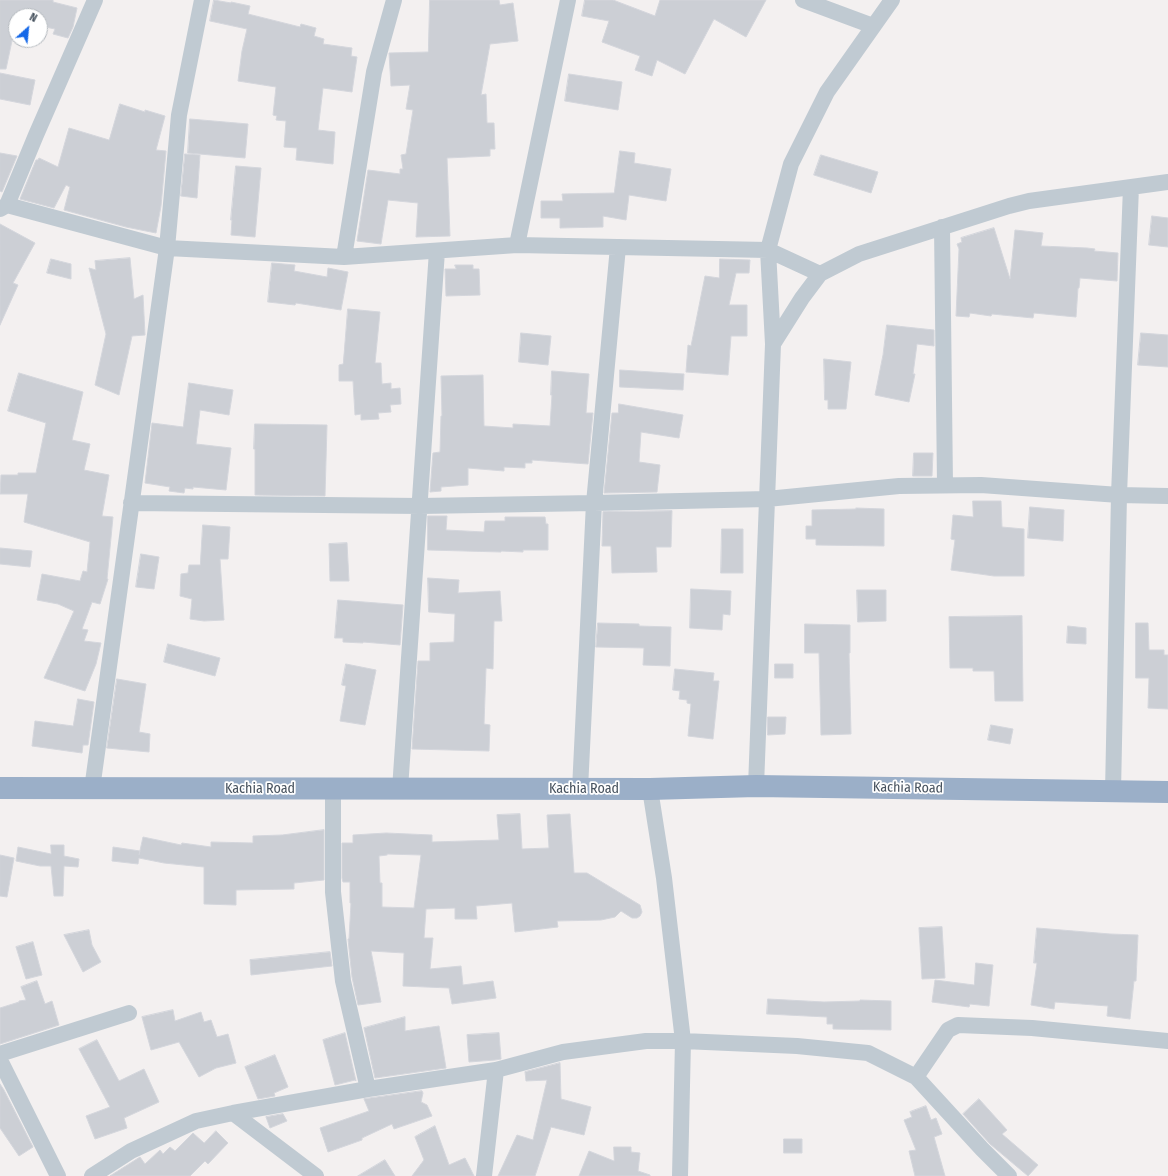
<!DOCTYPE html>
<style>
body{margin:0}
#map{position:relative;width:1168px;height:1176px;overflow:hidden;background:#f3f0f0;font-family:"Fira Sans Condensed",sans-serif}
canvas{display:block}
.north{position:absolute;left:8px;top:8px;width:40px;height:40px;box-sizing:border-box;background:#fff;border:1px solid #b5babf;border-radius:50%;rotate:27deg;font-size:11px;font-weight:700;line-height:16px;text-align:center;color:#47525e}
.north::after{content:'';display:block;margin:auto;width:14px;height:18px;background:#1568e8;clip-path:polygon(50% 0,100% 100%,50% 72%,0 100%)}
</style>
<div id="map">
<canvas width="1168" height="1176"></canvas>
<div class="north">N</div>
</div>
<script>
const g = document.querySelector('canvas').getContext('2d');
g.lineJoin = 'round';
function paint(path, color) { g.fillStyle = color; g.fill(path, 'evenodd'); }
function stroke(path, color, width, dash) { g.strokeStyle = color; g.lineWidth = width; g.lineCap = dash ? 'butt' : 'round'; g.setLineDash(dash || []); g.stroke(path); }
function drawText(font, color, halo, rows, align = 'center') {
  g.font = font + ' "Fira Sans Condensed",sans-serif'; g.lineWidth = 3.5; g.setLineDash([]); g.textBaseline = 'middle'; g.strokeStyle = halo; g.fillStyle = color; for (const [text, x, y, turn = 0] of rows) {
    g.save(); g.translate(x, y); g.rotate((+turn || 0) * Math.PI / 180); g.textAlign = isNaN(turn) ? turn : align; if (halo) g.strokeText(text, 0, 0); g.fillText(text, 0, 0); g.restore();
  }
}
const building = new Path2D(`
 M0,0h53v2l24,6 -4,19 -5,11 -15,-4 2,-5 -15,-3v-10h-24v6l-10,47h-6z
 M214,0l17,3v-1l19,4 -2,8 52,13 1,-3 15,4 -2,8 10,3 -1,5 29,4 -1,8 6,1 -5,35 -29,-4 -5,42 17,2 -2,32 -37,-4 1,-12 -13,-1 2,-26 -10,-1 1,-4 -4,-1 3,-28 -38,-6 4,-30 5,-22 -37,-8z
 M430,0h69l1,5 13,-2 5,38 -28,3 -9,51 5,-1 1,29h7l1,26h-5v7l-43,2 3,78 -34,1 2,-34 -30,-3 -7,44 -24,-3 11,-71 32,4v-5h3l-2,-14 5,-1 7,-44 -7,-1 4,-24 -19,1 -2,-33 39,-1z
 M585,0h28l42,16 5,-16h106l-20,37 -32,-18 -29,55 -28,-14 -5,16 -17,-6 5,-14 -38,-14 7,-21 -27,-5z
 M0,73l35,7 -5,25 -30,-6z
 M569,74l53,8 -4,28 -53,-9z
 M120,104l25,8v-2l20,6 -9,34 10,1 -5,55 -5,27 -30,-6 -62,-17 6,-23 -4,-2 -12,23 -34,-9 16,-39h2l1,-2 19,9 11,-39 40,12z
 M190,119l58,5 -3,34 -57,-5z
 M620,151l15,2 -1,10 37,6 -5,32 -37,-6 -3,25 -23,-4v11l-43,1v-10h-19v-17h22l-1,-7 52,-1z
 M0,153l17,3 -15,36 -2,-1z
 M185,154l15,1 -3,43 -16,-2z
 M821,155l57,17 -7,21 -57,-18z
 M236,166l25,2 -6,69 -24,-2 1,-15h-1z
 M1152,216l16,2v29l-19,-2z
 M0,224l35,19 -22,40 5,2 -18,40z
 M994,228l16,51 5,-49 28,3 -2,13 46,2 8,1 -1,2 24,2 -1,28 -37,-3 -1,10h-1l-2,29 -42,-4 -1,5 -41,-4 -1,2 -21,-3 -1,4 -13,-1 3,-67 -2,-5 5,-2 -1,-4z
 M130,258l4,41 9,-4 2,40 -13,1 -13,59 -24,-10 11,-51 -17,-66 7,2 -1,-9z
 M51,259l20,5v15l-24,-6z
 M720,259l30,1 -1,13h-13l-7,32h18v31h-16l-3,39 -42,-3 2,-27 3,1 14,-70 14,2z
 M272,263l23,2 -1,6 33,6 1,-9 20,4 -7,38 -45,-7 -1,2 -27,-3z
 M455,265h18v4h6l1,26 -34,1 -1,-27h11z
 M348,309l32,3 -5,51h6l1,21 9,-1v6l9,-1 1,16 -11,1 1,7 -13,1 1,6 -18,1v-6l-6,1 -2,-34h-14v-16l4,-1z
 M887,325l47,5v16l-17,-2 -4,30h2l-6,28 -34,-7 8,-40z
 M521,333l30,3 -3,29 -29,-3z
 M1141,333l27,2v32l-30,-2z
 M824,359l27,3 -5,47h-18v-9h-3z
 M620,370l64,4 -1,16 -63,-3z
 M552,371l37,3 -3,39h7l-5,51 -56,-4v3h-7v5l-21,-1v4l-36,-3v17l-27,2v4l-11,1 3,-39 7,-1 1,-36h1l-1,-40 42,-1 1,51 29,2v-4l37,2 2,-31h-1z
 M19,373l64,19 -11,48 18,4 -6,26 25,5 -7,41 11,1 -6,62h1l-8,25 -8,-2 -10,27 6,1 -4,11 17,2 -5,21 -11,27 -41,-13 30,-67 -16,-7 -21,-4 5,-26 38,7 3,-10 4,1 3,-30 -66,-20 4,-28h-28l1,-19h17v-2h18l10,-50 -38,-12z
 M189,383l44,7 -4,25 -29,-5 -4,34 35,4 -5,42 -33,-3v2l-8,-1 -1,5 -15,-2 1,-4 -25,-4 7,-60 31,4z
 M619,404l64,11 -4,23 -38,-6 -2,30 21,3 -3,27 -53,1 8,-80h6z
 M255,424l72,1 -2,71 -70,-1v-46h-1z
 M914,453h19l-1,23h-19z
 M973,501h28l1,26 22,2v47h-30l-43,-6 4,-30 -4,-1 2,-24 20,2z
 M1030,507l34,3 -1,31 -35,-3z
 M856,508l28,1v37l-68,-1v-6h-10v-13h6v-16l44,-1z
 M672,511l-1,36h-15l1,25 -45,1 -1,-27h-9l1,-34z
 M428,516h19l-1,14 38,2 1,-11h20v-4h40l1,7h2v26h-25v2l-22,-1v1l-73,-2z
 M203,525l27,2 -2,32h-8l4,61 -20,1 -14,-2 2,-20 -12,-3 1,-22 7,-1 1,-8h11z
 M722,529h21v44h-22z
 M347,543l2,38h-19l-1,-37z
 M0,548l32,3 -2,16 -30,-3z
 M141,554l18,3 -5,32 -18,-2z
 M428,578l31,2 -1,13 42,-2 2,30h-8l-1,48 -7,-1 -2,56 6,1 -1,26 -77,-2 6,-88h12v-18l24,-1 1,-28 -26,-2z
 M691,589l40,2 -1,24 -7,-1 -1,16 -32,-2z
 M857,590h29v31l-28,1z
 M338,600l65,5 -3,40 -37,-3v1l-20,-1v-4h-8z
 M1022,616l1,85h-28l-1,-30h-21v-3h-23l-1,-51z
 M598,623l41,1v2l32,1 -1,39 -27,-1 1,-17 -48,-1z
 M1136,623h12l1,27h15v5h4v54l-20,-1 1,-30h-13z
 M805,624l45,1v28h-1l2,81 -30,1 -2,-82h-14z
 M1068,626l18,2v16l-19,-1z
 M168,644l52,14 -5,18 -51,-14z
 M346,664l30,6 -11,55 -25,-4 6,-35 -4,-1z
 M775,664h18v14h-18z
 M675,669l39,4 -1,8h6l-6,58 -25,-3 3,-32 -4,-1v-3l-8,-1 1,-8 -7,-1z
 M117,679l29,5 -7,48 11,2 -1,18 -42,-4z
 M78,699l16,3 -6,43h-5l-1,8 -50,-7 3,-25 38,5z
 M768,717h18l-1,17 -17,1z
 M991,725l22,4 -3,15 -22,-4z
 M520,814l2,35 27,-1 -2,-33 23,-1 4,59h13l53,32 2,7 -2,4 -3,2h-5l-11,-7 -6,6 -14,3 -44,1 1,6 -43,5 -3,-29 -36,3 1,13h-22v-11l-29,1 -2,29h9l-3,31 31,-3 2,19 30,-4 3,17 -44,6 -3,-16 -46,-2 1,-33 -33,-2 10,51 -23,3 -6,-28 -4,-38h1l2,-36h-1v-21h-7l-1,-4v-35h11v-8l33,-2 46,2v7l67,-2 -2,-25zM387,854l34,1 -7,53 -32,-1v-24h-2l-1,-27 8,-1z
 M324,830v50l-30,3v6l-58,1v15l-32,-1v-37l-40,-4 -25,-5 -1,6 -26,-3 1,-14 27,4 -1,4 4,-18 38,8 1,-2 29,4v-5l42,1v-7l29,-1z
 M51,845h13v11l15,3 -1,8 -14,-1 -1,30h-9l-3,-30h-11l-24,-5 2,-14 33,7z
 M0,855l14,3 -7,39 -7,-1z
 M942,927l3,51 -23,1 -3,-51z
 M1037,928l73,6 28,1 -2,46h-2l-4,38 -23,-3 1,-10 -53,-4 -1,7 -23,-4 6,-42h-3z
 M89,930l3,15 9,17 -18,10 -19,-37z
 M33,942l9,33 -16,4 -10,-32z
 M330,952l2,14 -81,9 -1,-15z
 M976,963l17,2 -4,41 -19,-2 -1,3 -37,-5 3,-22 39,5z
 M37,981l8,23 7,-3 7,24 -59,19v-36l19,-6v-1l7,-1 -5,-13z
 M768,999l56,3 36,-1v-1l31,1v29l-58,-1v-5h-6v-7l-60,-3z
 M173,1010l2,11 26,-9 3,10 7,-2 6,17 11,-3 8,29 -20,5 -17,9 -20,-35 -28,8 -9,-33z
 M405,1017v14l34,-5 7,42 -71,10 -11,-50z
 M345,1033l11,48 -1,-1 -20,5 -12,-45z
 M499,1033l2,26 -6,1 -26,2 -2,-27z
 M97,1040l22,41 25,-12 15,33 -35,16 3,10 -32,11 -9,-23 24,-9 -31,-58z
 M275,1055l13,32 -14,6 1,3 -17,3 -13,-32z
 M560,1063l1,36 30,8 -7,28 -33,-8 -16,49h-37l19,-41 16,5 14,-60 -21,1 -1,-9z
 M0,1084l4,6 29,57 -14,9 -19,-28z
 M422,1091l1,2 -2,9 6,3 5,11 -38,13 -2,-5 -30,14v2l-34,12 -8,-24 49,-17 -5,-12z
 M979,1099l28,31 -5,4 36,31 -10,11 -38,-32 -27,-30z
 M926,1106l5,14 5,-2 6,16 -8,3 11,39h-30l-6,-25 7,-1 -12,-30 8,-3 -2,-5z
 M283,1114l4,7 -17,7 -4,-11z
 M435,1126l14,39 16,-7 9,18h-62l12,-16 -9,-23z
 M216,1131l12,12 -20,21 -3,-3 -15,15h-80l30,-19 5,7 15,-14 3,4 7,-7 5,4 18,-18 11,10z
 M784,1139h18v14h-18z
 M614,1147h17v5l9,1 -2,18 12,4v1h-71l10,-25 25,10z
 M385,1160l10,16h-37z`);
paint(building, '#cccfd5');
stroke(building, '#d4d6dc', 1);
stroke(new Path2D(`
 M803,0l70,26
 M7,205l160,43 177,9 173,-12 251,5 52,24
 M0,209l7,-4 29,-70 59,-135
 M942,227l3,258
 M517,245l51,-245
 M344,257l30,-185 20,-72
 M773,344l-5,-94 23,-86 36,-72 65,-92
 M131,503l289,3 174,-3 173,-4 132,-13 82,-1 138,10 49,1
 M756,786l17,-442 29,-46 18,-24 39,-20 150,-48 20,-5 139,-19
 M92,789l75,-541 12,-133 23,-115
 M333,789v103l10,89 25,108
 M400,789l37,-538
 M580,789l14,-286 24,-256
 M650,789l14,89 19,163 -3,135
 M1113,792l6,-297 12,-308
 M0,1054l129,-41
 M0,1060l58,116
 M916,1077l32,-47 10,-5 74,3 136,13
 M233,1113l83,63
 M92,1176l39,-25 65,-30 37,-8 135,-24 128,-19 67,-18 83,-11h37l114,5 71,7 48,24 66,72 27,27
 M484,1176l12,-106`), '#c0cad2', 16);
stroke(new Path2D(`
 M0,788l650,1 106,-3 412,6`), '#9bafc8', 22);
drawText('14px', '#47525e', '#fff', [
 ["Kachia Road",908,788,1],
 ["Kachia Road",260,789],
 ["Kachia Road",584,789]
]);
</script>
